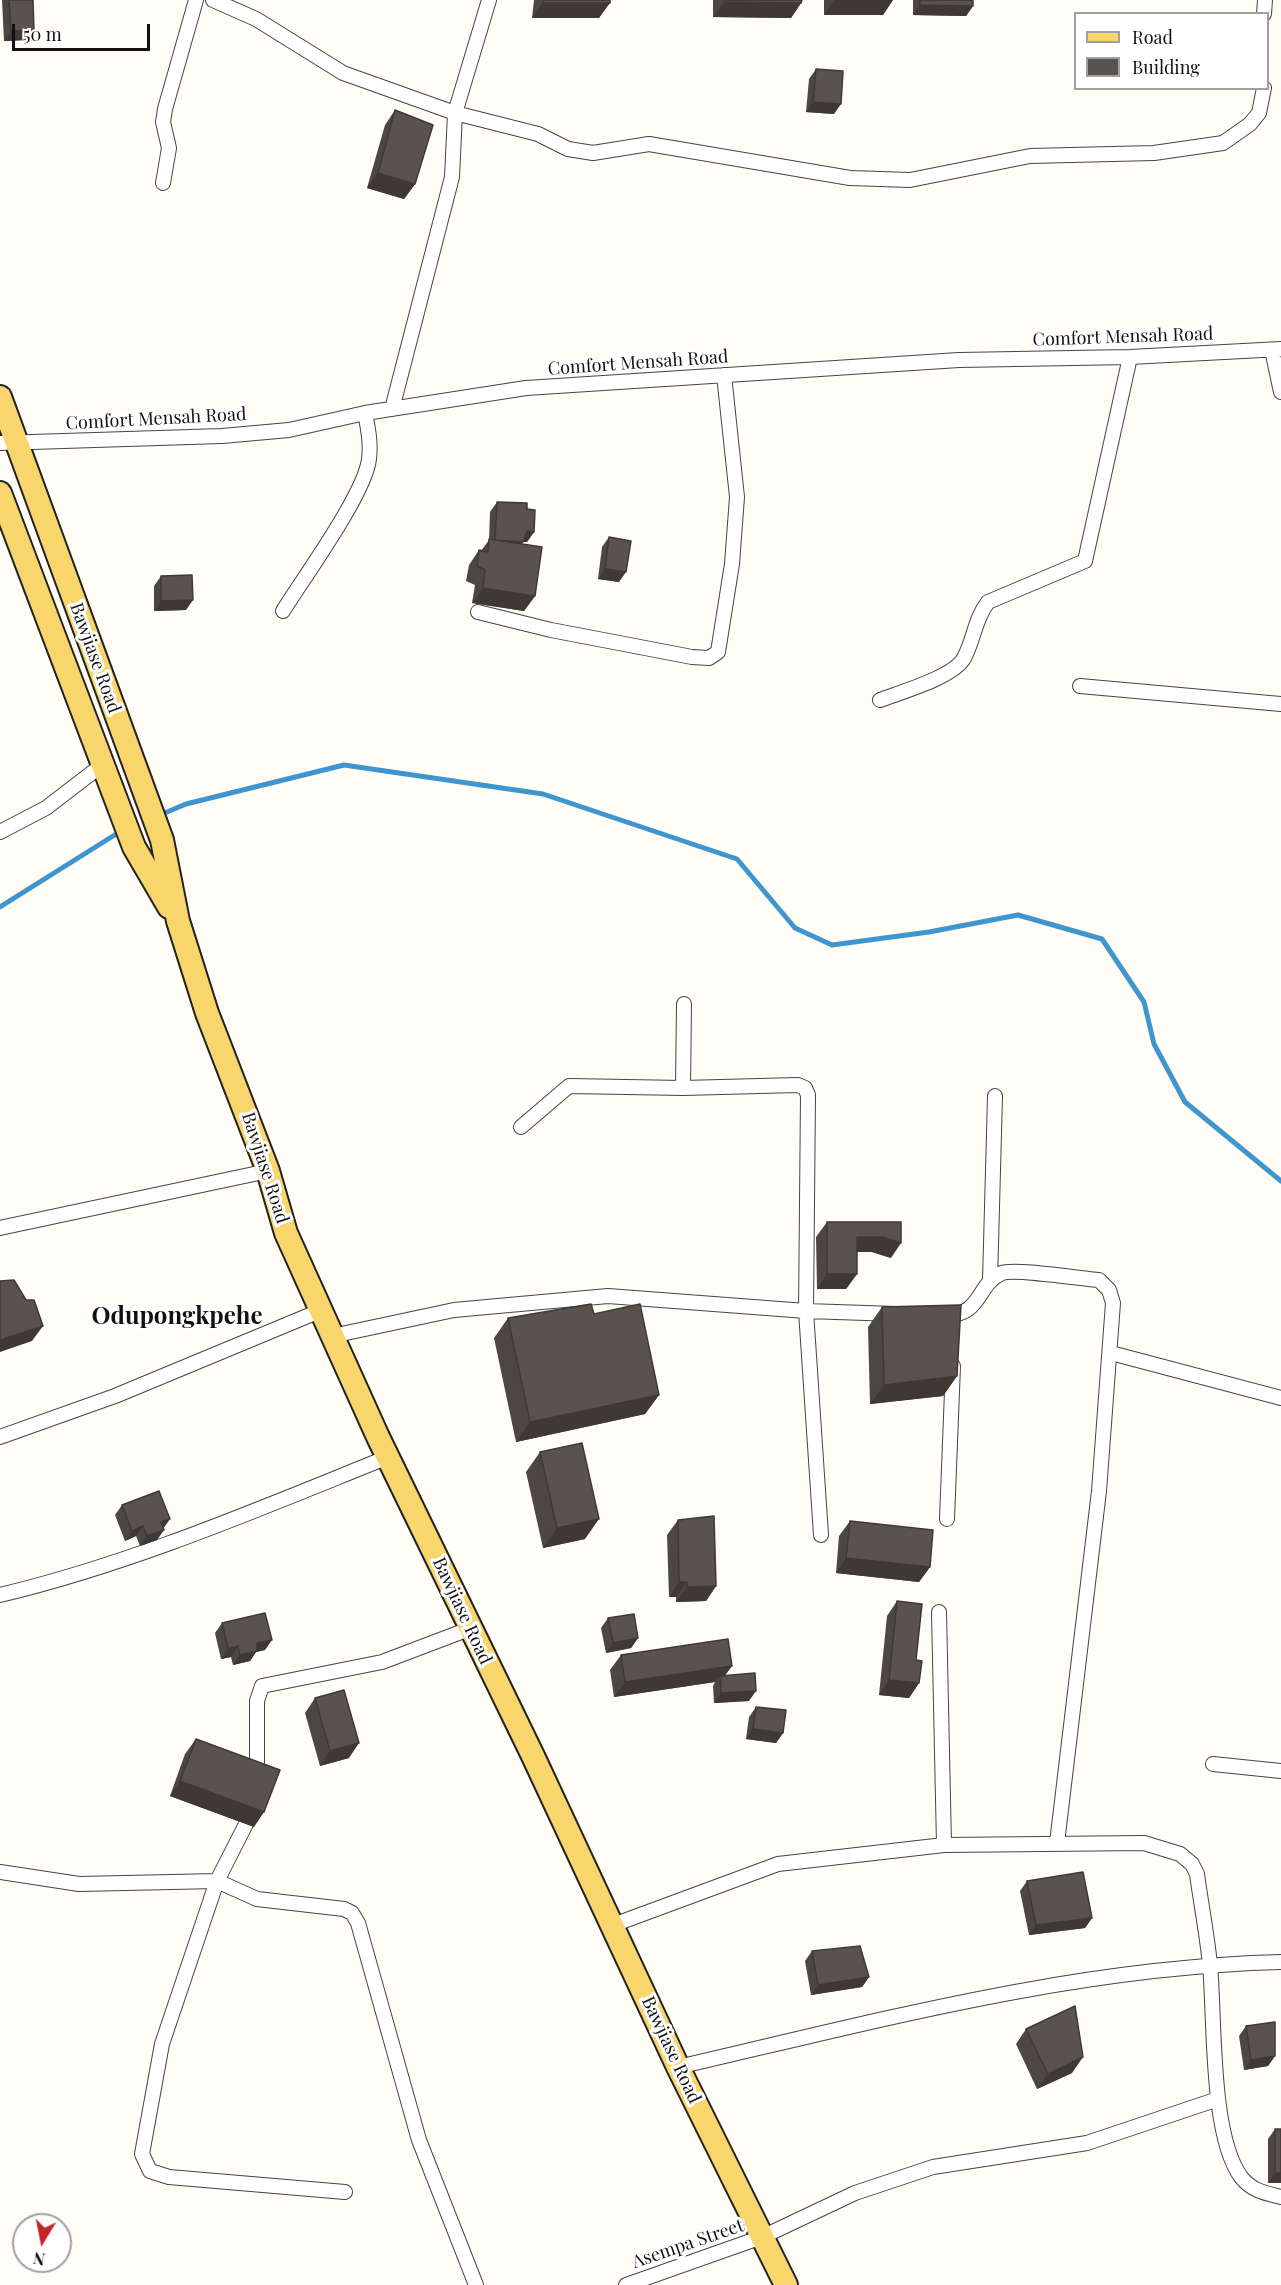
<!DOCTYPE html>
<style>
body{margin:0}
#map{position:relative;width:1281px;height:2285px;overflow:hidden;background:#fffdf5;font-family:"Playfair Display",serif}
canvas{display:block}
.legend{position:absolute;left:1074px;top:12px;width:195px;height:78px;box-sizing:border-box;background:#fff;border:2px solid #a0a0a0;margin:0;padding:8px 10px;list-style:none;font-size:18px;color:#111}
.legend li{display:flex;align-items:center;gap:12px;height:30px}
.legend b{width:30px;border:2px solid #a0a0a0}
.north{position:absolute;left:12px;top:2213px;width:60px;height:60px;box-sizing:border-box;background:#fff;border:2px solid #a0a0a0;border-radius:50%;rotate:190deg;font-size:16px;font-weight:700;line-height:24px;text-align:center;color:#111}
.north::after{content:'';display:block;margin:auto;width:21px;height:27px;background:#c4262e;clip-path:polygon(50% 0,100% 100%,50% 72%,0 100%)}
.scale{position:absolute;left:12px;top:24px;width:138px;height:27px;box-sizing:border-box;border:3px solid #111;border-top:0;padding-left:8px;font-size:18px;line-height:21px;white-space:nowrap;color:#111;-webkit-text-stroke:4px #fff;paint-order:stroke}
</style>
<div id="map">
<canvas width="1281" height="2285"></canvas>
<ul class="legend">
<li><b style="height:8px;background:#f9d66b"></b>Road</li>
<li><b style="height:16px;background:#5a524d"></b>Building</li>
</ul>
<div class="north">N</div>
<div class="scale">50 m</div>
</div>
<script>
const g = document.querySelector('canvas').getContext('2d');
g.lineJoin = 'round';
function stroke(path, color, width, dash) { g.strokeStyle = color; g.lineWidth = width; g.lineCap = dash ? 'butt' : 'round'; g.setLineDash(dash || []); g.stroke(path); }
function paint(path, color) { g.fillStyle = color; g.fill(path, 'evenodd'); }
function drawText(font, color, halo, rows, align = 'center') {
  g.font = font + ' "Playfair Display",serif'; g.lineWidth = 6; g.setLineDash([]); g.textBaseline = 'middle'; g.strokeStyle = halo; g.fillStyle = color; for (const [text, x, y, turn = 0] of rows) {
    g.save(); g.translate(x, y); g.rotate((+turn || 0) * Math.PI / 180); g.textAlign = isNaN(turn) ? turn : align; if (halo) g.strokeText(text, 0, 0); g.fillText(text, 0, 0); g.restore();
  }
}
stroke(new Path2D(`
 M160,815l26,-11 158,-39 199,29 194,65 58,69 37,17 97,-13 89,-17 84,24 42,63 10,42 31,58 96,79
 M0,907l121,-76`), '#3f96cf', 5);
const minor = new Path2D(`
 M213,0l43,19 87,54 112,40 83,21 30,15 25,4 56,-9 201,34 60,2 120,-24 124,-3 69,-10 27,-19 9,-11 5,-25
 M1264,14l1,-14
 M163,183l6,-35 -6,-26 2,-13 31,-109
 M1272,350l9,42
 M392,409l60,-232 3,-64 34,-113
 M0,443l222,-7 67,-6 76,-17 161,-25 433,-28 171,-3 151,-8
 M283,611c21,-34 82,-117 86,-152 2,-16 -1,-31 -4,-46
 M478,612l73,18 141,27 17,1 9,-6 14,-88 5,-67 -13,-122
 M1080,686l201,18
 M880,700c21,-8 74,-23 84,-42 10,-18 11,-40 24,-56l97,-41 45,-204
 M0,832l46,-24 56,-43
 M683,1088l1,-84
 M521,1127l48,-41 114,2 115,-3 7,3 3,7 -2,216 15,224
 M0,1228l268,-57
 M990,1281l5,-185
 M942,1316c42,0 33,-31 60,-43 12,-5 80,6 97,7l10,10 4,13 -14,188 -42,352
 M332,1336l122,-26 154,-14 198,15 90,3
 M1111,1353l170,45
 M0,1437l115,-41 207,-86
 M947,1519l6,-153
 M0,1595c134,-32 261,-87 388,-138
 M939,1612l5,233
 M1213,1764l68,7
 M257,1781v-80l5,-15 120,-24 87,-33
 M251,1808l-3,12 -31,61 -55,163 -20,110 8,17 19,6 176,15
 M0,1872l79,12 138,-3 40,18 87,10 8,4 6,10 61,217 57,145
 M613,1925l165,-61 166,-19 200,-2 36,11 12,10 5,10c4,30 10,60 13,91 5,53 0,170 31,212 11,14 24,16 40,20
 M678,2067c199,-46 398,-100 603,-105
 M626,2285l136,-48 93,-44 78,-26 154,-24 131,-44`);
const primary = new Path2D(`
 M0,397l162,443 16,81 29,92 61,158 18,62 92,204 155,319 145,311 108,218
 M0,493l134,354 35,60`);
stroke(minor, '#444', 16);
stroke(primary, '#222', 26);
stroke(minor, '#fff', 14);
stroke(primary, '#f9d66b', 22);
paint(new Path2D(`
 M2,0h31l-6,40 -23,1z
 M534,0h76l-11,18h-67z
 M713,0h89l-1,3 -10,15 -78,-1z
 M824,0h69l-10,15h-59z
 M913,0h60v6l-7,10 -53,-1z
 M816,69l18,45 -28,-2 3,-33z
 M395,110l20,74 -11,15 -37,-11 18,-63z
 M497,502l37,30 -7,10h-4l-1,2 13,52 -11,15 -52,-8 3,-18 -9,-4 3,-16 10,-15 2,1 8,-11 1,-28z
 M609,537l10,45 -21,-3 4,-32z
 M161,576l25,34 -32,1v-25z
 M827,1222l64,36 -19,-6h-15v22l-11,15h-29l-1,-52z
 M882,1307l75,69 -14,20 -73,8 -2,-77z
 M594,1314l65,81 -14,19 -129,28 -22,-104 14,-20z
 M540,1452l45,87 -42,9 -17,-76z
 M122,1505l41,24 -6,11 -17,6 -4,-10 -11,5 -10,-26z
 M678,1520l38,66 -10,15 -30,1v-5h-7l-2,-62z
 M850,1521l80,46 -11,15 -83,-9 3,-37z
 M897,1601l19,59 3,23 -10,15 -30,-3 8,-79z
 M608,1618l30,20 -7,10 -25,5 -5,-25z
 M222,1623l43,27 -9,2 -6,9 -17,4 -2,-8 -10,2 -6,-26z
 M621,1655l111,11 -7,9 24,26 -35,2 -1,-17 2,-4 -101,15 -4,-27z
 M315,1698l34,60 -29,8 -15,-53z
 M756,1707l27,26 -7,10 -30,-4 3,-22z
 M196,1739l58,88 -84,-31 15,-42z
 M1027,1881l65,37 -7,10 -56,7 -9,-44z
 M812,1951l57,26 -7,10 -51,8 -6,-34z
 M1246,2026l29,30 -7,10 -24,4 -5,-34z
 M1026,2029l46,44 -35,16 -21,-45z
 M1275,2129h6v54h-13v-44z`), '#4d4742');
paint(new Path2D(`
 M834,0h59l-10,15h-59z
 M724,2l77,1 -10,15 -78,-1z
 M543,3h67l-11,15h-67z
 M920,5l53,1 -7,10 -53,-1z
 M34,30l-7,10 -23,1 7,-10z
 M813,102l28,2 -7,10 -28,-2z
 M378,173l37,11 -11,15 -37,-11z
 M527,531l7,1 -7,10h-7z
 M605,569l21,3 -7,10 -21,-3z
 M483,588l52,8 -11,15 -52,-8z
 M193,600l-7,10 -32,1 7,-10z
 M857,1237h26l18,6 -10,15 -19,-6h-26z
 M827,1274h30l-11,15h-29z
 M43,1326l-11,15 -32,11v-12z
 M957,1376l-14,20 -73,8 14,-19z
 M659,1395l-14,19 -129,28 14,-20z
 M170,1519l-7,10 -2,-7z
 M599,1519l-14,20 -42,9 14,-20z
 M143,1526l-7,10 -11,5 7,-10z
 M164,1530l-7,10 -17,6 7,-10z
 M846,1558l84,9 -11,15 -83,-9z
 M679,1582h8l-11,15h-7z
 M716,1586l-10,15 -30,1 11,-15z
 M638,1638l-7,10 -25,5 7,-10z
 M272,1640l-7,10 -9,2 -6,9 -17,4 7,-10 17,-12z
 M238,1646l-7,11 -10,2 7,-10z
 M732,1666l-11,15 -1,-5 -5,6 -101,15 11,-15z
 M889,1680l30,3 -10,15 -30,-3z
 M756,1691l-7,10 -35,2 7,-10z
 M753,1729l30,4 -7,10 -30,-4z
 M359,1743l-10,15 -29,8 10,-15z
 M180,1781l84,31 -10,15 -84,-31z
 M1092,1918l-7,10 -56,7 7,-10z
 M869,1977l-7,10 -51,8 7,-10z
 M1275,2056l-7,10 -24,4 7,-10z
 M1083,2057l-11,16 -35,16 11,-15z
 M1275,2173h6v10h-13z`), '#3f3936');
const building = new Path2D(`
 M9,0h24l1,30 -23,1z
 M543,0h67v3h-67z
 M724,0h78l-1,3 -77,-1z
 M920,0h53v6l-53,-1z
 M816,69l27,2 -2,33 -28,-2z
 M395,110l38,15 -18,59 -37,-11z
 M497,502l30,1v6l8,1 -1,22 -7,-1 -4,11 -28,-2z
 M609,537l22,4 -5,31 -21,-3z
 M489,539l53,8 -7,49 -52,-8 2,-18 -8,-4 2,-16 9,2z
 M192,575l1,25 -32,1v-25z
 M827,1222h74v21l-18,-6h-26v37h-30z
 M14,1280l12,20h8l9,26 -43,14v-59z
 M591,1304l3,10 46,-10 19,91 -129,27 -22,-104z
 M961,1305l-4,71 -73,9 -2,-78z
 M582,1443l17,76 -42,9 -17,-76z
 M159,1491l11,28 -9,3 3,8 -17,6 -4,-10 -11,5 -10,-26z
 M714,1516l2,70 -29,1v-5h-8l-1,-62z
 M850,1521l83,9 -3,37 -84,-9z
 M897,1601l25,3 -6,56 6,1 -3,22 -30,-3z
 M265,1613l7,27 -15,3v8l-17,4 -2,-9 -10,3 -6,-26z
 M634,1614l4,24 -25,5 -5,-25z
 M728,1639l4,27 -107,16 -4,-27z
 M755,1673l1,18 -35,2 -1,-17z
 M344,1690l15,53 -29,8 -15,-53z
 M756,1707l30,3 -3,23 -30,-4z
 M196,1739l84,31 -16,42 -84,-31z
 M1083,1872l9,46 -56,7 -9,-44z
 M860,1946l9,31 -51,8 -6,-34z
 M1075,2006l8,51 -35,17 -22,-45z
 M1275,2022v34l-24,4 -5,-34z
 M1275,2129h6v44h-6z`);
paint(building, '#5a524d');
stroke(building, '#3f3936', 1.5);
drawText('18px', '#111', '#fff', [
 ["Comfort Mensah Road",1123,337,-2],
 ["Comfort Mensah Road",638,363,-4],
 ["Comfort Mensah Road",156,419,-3],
 ["Bawjiase Road",95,658,70],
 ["Bawjiase Road",265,1168,72],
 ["Bawjiase Road",462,1611,65],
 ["Bawjiase Road",671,2050,65],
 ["Asempa Street",688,2244,-19]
]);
drawText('bold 24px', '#111', '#fff', [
 ["Odupongkpehe",177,1317]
]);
</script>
